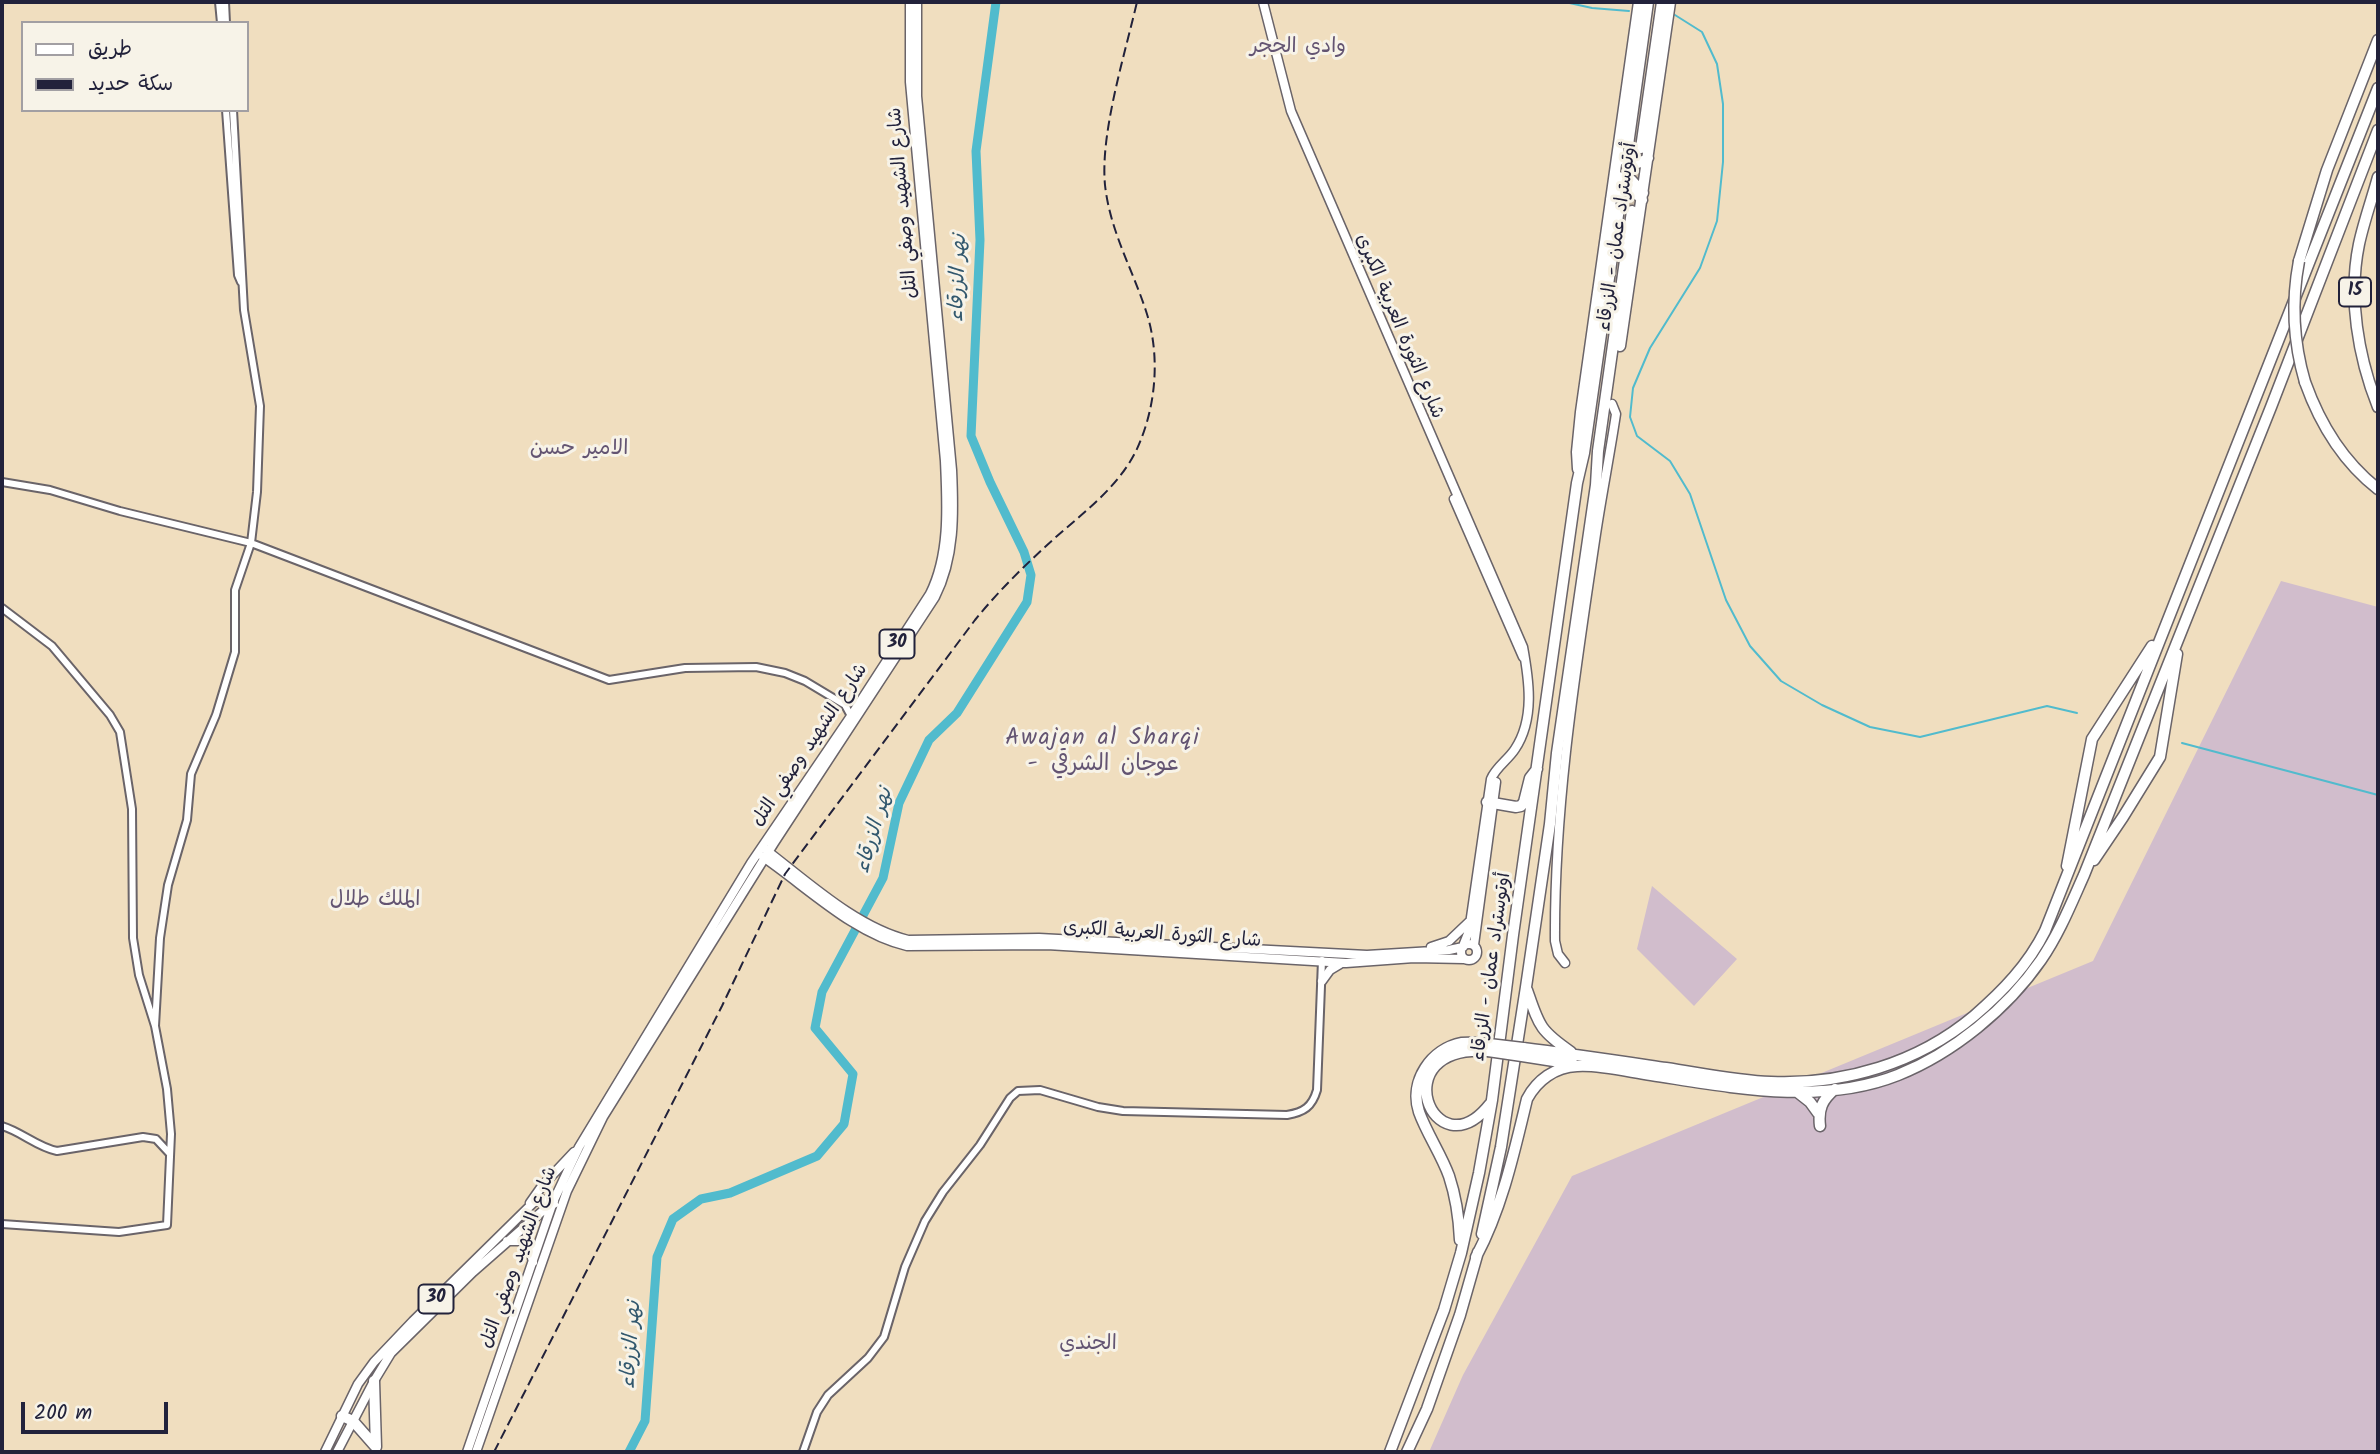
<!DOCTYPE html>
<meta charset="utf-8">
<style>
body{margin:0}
#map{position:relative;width:2380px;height:1454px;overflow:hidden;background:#f0debf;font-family:Kalam,"Playpen Sans Arabic",sans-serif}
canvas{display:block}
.frame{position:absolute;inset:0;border:4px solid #22223b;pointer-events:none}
.legend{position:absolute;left:21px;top:21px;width:228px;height:91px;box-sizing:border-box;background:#f7f3e8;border:2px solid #a29fa3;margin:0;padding:9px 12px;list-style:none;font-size:21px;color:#22223b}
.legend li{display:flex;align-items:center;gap:14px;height:35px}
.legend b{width:35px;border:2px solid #a29fa3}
.scale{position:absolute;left:21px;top:1402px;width:147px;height:32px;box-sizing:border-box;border:4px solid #22223b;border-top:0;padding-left:9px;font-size:21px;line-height:24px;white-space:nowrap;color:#22223b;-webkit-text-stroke:5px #f7f3e8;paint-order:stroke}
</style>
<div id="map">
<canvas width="2380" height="1454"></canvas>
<div class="frame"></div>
<ul class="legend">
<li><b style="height:9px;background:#fff"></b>طريق</li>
<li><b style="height:9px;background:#22223b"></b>سكة حديد</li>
</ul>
<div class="scale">200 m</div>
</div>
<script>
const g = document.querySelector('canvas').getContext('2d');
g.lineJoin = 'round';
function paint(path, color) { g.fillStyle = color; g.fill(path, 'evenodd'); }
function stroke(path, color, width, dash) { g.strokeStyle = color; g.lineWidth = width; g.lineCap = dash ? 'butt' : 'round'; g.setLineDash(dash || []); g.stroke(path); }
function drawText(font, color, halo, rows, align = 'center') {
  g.font = font + ' Kalam,"Playpen Sans Arabic",sans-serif'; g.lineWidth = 6; g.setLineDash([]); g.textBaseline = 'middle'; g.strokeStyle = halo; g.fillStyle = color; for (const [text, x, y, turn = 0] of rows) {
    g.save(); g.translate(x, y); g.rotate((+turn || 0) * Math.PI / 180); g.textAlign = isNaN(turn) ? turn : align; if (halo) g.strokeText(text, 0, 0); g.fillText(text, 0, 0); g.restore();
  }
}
paint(new Path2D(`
 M2281,581l97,26v845h-949l34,-77 109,-199 521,-215z
 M1652,886l85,73 -43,47 -57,-57z`), '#d1bdcc');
stroke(new Path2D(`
 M1565,2l27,6 37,3
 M1675,15l27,17 15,32 6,40v58l-6,59 -17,47 -50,80 -17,40 -3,29 7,19 33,25 20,33 36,106 24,46 31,35 41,24 48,22 50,10 127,-31 30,7
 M2182,743l196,52`), '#51bbcd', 2);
stroke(new Path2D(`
 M629,1452l16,-31 12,-164 16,-38 28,-20 29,-6 87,-37 27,-32 9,-50 -38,-46 7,-36 61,-114 16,-75 30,-63 28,-27 70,-111 4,-27 -7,-23 -34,-70 -19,-46 9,-196 -4,-89 20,-149`), '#51bbcd', 9);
stroke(new Path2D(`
 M1619,208l9,-63
 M1632,211l9,-63`), '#c7b8a5', 10, [10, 5]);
const minor = new Path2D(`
 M219,2l2,21
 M225,2l1,21
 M226,110l12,165 3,7
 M2,482l48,8 70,21 131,32 358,137 76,-12 71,-1 29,6 20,8 40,24 6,11
 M2,608l50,38 58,69 10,17 12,77 1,129 6,37 16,51 12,63 4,45 -4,91 -48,7 -117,-8
 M155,1026l5,-88 8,-53 19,-65 4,-46 25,-59 19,-63v-62l16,-47 6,-51 3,-86 -16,-96 -11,-200
 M2,1126c20,6 35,21 55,25l86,-14 13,2 14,15
 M803,1452l14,-40 11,-17 40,-37 16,-21 21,-70 20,-46 18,-29 37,-47 30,-47 8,-7 22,-1 58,17 25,4 164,4c17,-3 25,-8 30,-25l5,-130`);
const major = new Path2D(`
 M1263,2l28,109 232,536c6,33 12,72 -8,102 -7,11 -19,18 -24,30l-22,152 -6,15
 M1454,499l69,158
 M766,850c42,32 90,77 142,90l131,-2 328,17 82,-5 14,-3
 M763,857c44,30 91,77 144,89l140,-1 299,18 68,-5 50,1
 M1461 952a8 8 0 1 1 16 0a8 8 0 1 1-16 0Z
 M1474,945l22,-163
 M1431,947l18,-6 20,-19
 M1565,963l-7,-9 -3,-13c-1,-136 21,-272 41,-407 6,-40 14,-80 20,-120l-4,-10
 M1322,981l8,-11 10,-6
 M530,1203l12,-17 32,-34
 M507,1241h13l9,5 4,16
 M325,1452l33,-68 16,-22 39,-41 120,-118 7,-4 13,3 1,2
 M337,1452l37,-71 17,-28 82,-81 81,-71
 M467,1452l86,-250 26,-55 172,-284 100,-147 79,-122c20,-40 17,-89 15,-133l-35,-379v-80
 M476,1452l91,-261 36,-74 171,-274 161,-246c20,-39 19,-84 17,-127l-35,-374v-94`);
const highway = new Path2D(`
 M1628,145l20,-143
 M1641,148l21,-146
 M1618,152c7,14 19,14 30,6
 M1615,176l16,4 12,13
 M2378,177c-6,22 -14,44 -19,67 -11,53 -1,113 19,163
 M1611,199c9,-12 23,-11 31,1
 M2299,261l28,-91 51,-130
 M1620,346l50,-344
 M2305,382c15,42 37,79 73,107
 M1578,469l-1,-17 4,-40 58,-410
 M1487,802l29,5 5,-1 3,-4 6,-24 7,-9
 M2094,860l29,-43 37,-60 17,-103
 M2067,866l25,-127 60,-93
 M1527,990c12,35 12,40 44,62
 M1523,1048c48,6 95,13 143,20 34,5 70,13 105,14 73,3 147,-19 203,-66 29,-25 54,-51 71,-85l333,-843
 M1488,1051c-107,-8 -54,124 2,53
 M1522,1056l51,8
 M1796,1091l14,11 8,11
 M1820,1126c-2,-17 2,-26 15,-37
 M1482,1234l19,-87 25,-160 24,-163 7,-71 39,-268 2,-34 34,-240
 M1460,1240c-1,-22 -4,-43 -11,-64 -8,-22 -22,-42 -30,-64 -10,-31 12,-63 43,-69 9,-1 18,0 27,1
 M1476,1257c26,-49 38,-104 51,-158 10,-19 28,-32 50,-33 20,-2 53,6 74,9 79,12 169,31 247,0 55,-22 109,-66 143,-115 18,-26 30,-56 43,-85l187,-468 107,-277
 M374,1381l2,66
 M342,1416l11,5 22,25
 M1390,1452l54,-142 17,-57 18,-80 13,-73 21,-165 64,-452 7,-30 35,-245
 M1407,1452l20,-43 33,-94 18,-63`);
stroke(minor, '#6a6469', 10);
stroke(major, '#6a6469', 11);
stroke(highway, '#6a6469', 13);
stroke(minor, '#fff', 6);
stroke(major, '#fff', 8);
stroke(highway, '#fff', 10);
stroke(new Path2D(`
 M494,1452l228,-446 63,-132 190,-254c21,-26 45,-50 70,-73 32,-30 71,-56 91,-96 20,-42 25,-95 10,-140 -14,-43 -36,-80 -41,-126 -5,-52 20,-131 32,-183`), '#22223b', 2, [10, 5]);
const highwayBridge = new Path2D(`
 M2299,261c-8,42 -6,80 6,121
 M1489,1044l34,4
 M1488,1051l34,5`);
stroke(highwayBridge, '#6a6469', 13, []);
stroke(highwayBridge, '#fff', 10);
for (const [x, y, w] of [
 [2355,292,32],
 [897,644,35],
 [436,1299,35]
]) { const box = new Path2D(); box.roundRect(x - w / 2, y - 14.5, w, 29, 5); g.fillStyle = '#f7f3e8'; g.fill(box); stroke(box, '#22223b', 2); }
drawText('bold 18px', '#22223b', null, [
 ["15",2355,292],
 ["30",897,644],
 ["30",436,1299]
]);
drawText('19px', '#22223b', '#f7f3e8', [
 ["شارع الشهيد وصفي التل",905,203,-95],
 ["أوتوستراد عمان - الزرقاء",1619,237,-82],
 ["شارع الثورة العربية الكبرى",1398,327,67],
 ["شارع الشهيد وصفي التل",811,746,-56],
 ["شارع الثورة العربية الكبرى",1162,936,4],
 ["أوتوستراد عمان - الزرقاء",1493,967,-82],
 ["شارع الشهيد وصفي التل",520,1258,-70]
]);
drawText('21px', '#635472', '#f7f3e8', [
 ["وادي الحجر",1298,48],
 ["الامير حسن",579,450],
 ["الملك طلال",375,901],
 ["الجندي",1088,1345]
]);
drawText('italic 21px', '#32586e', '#f7f3e8', [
 ["نهر الزرقاء",960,278,-88],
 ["نهر الزرقاء",876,831,-74],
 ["نهر الزرقاء",633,1345,-86]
]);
g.letterSpacing = '2px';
drawText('23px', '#635472', '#f7f3e8', [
 ["Awajan al Sharqi",1103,740],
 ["- عوجان الشرقي",1103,766]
]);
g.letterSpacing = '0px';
</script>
